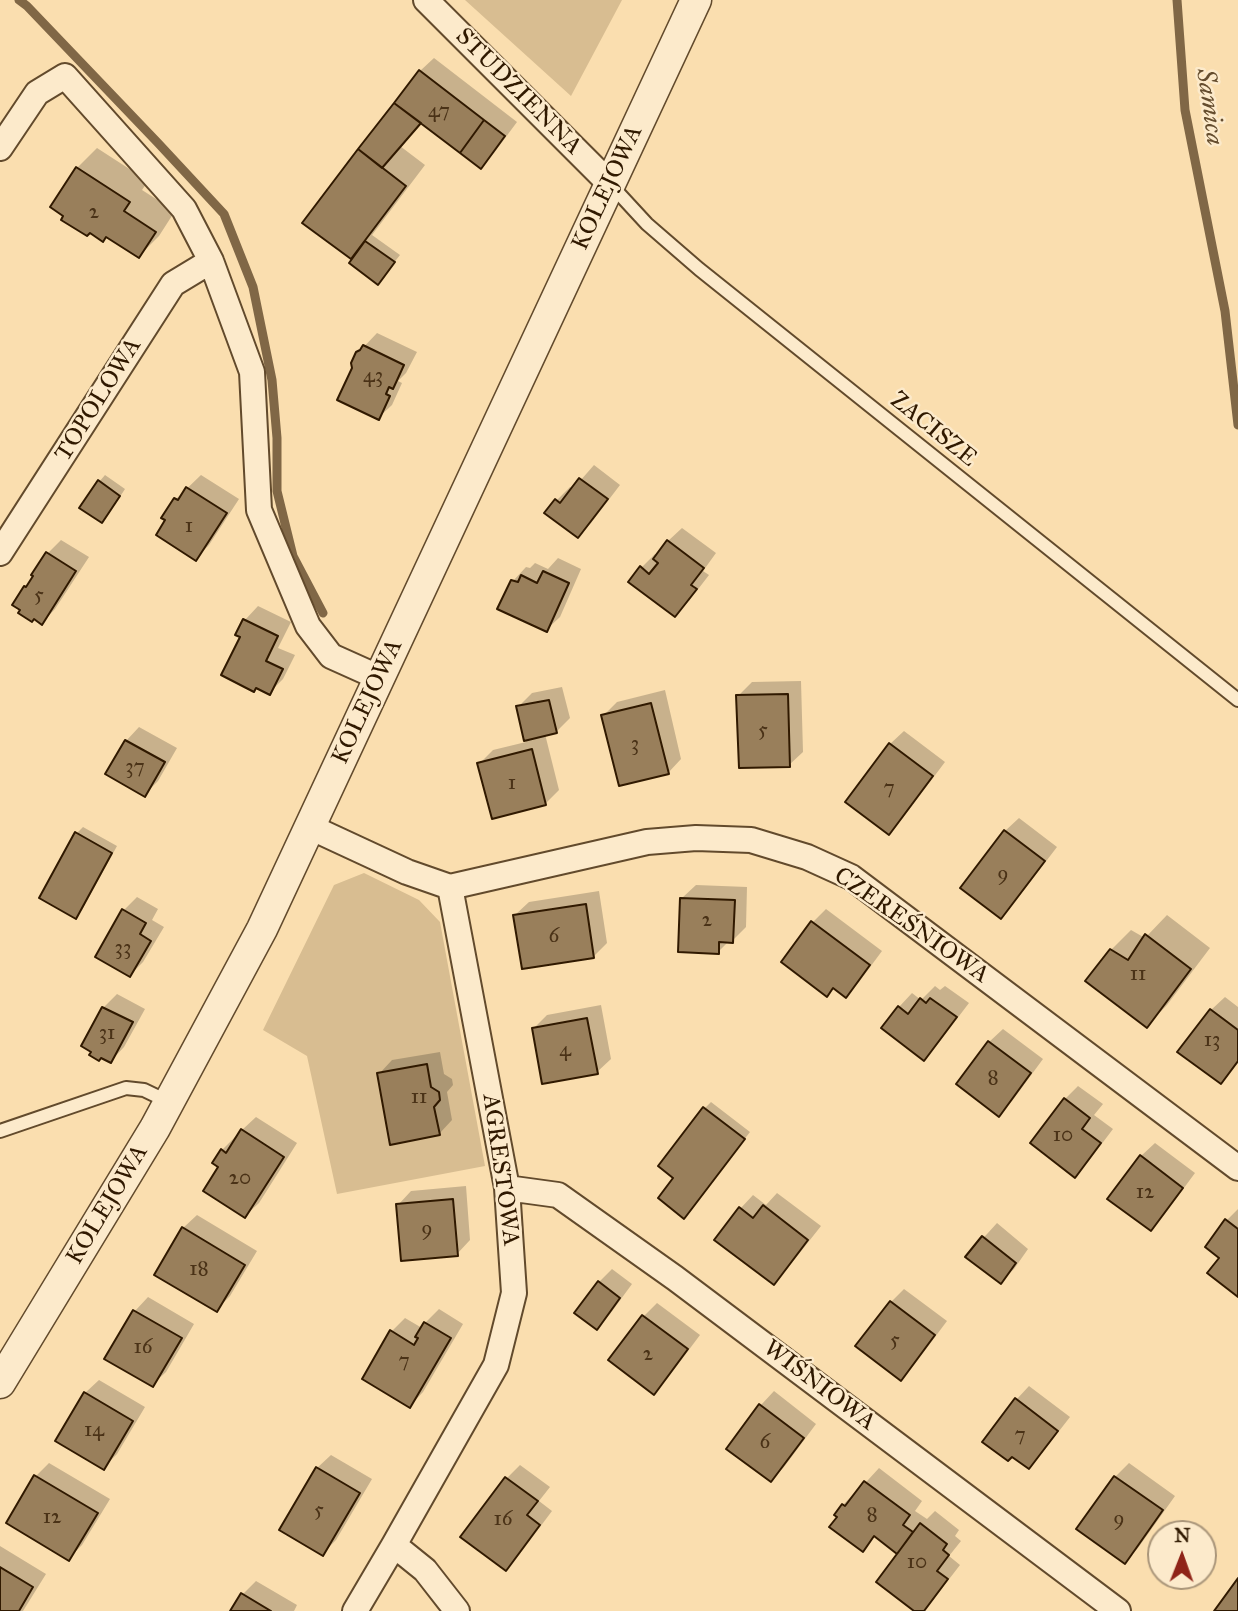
<!DOCTYPE html>
<meta charset="utf-8">
<style>
body{margin:0}
#map{position:relative;width:1238px;height:1611px;overflow:hidden;background:#fadeaf;font-family:"IM FELL Great Primer",serif}
canvas{display:block}
.north{position:absolute;left:1147px;top:1520px;width:70px;height:70px;box-sizing:border-box;background:#fceacb;border:2px solid #aa967a;border-radius:50%;rotate:1deg;font-size:19px;font-weight:700;line-height:28px;text-align:center;color:#301900}
.north::after{content:'';display:block;margin:auto;width:24px;height:32px;background:#8f2418;clip-path:polygon(50% 0,100% 100%,50% 72%,0 100%)}
</style>
<div id="map">
<canvas width="1238" height="1611"></canvas>
<div class="north">N</div>
</div>
<script>
const g = document.querySelector('canvas').getContext('2d');
g.lineJoin = 'round';
function paint(path, color) { g.fillStyle = color; g.fill(path, 'evenodd'); }
function stroke(path, color, width, dash) { g.strokeStyle = color; g.lineWidth = width; g.lineCap = dash ? 'butt' : 'round'; g.setLineDash(dash || []); g.stroke(path); }
function drawText(font, color, halo, rows, align = 'center') {
  g.font = font + ' "IM FELL Great Primer",serif'; g.lineWidth = 5; g.setLineDash([]); g.textBaseline = 'middle'; g.strokeStyle = halo; g.fillStyle = color; for (const [text, x, y, turn = 0] of rows) {
    g.save(); g.translate(x, y); g.rotate((+turn || 0) * Math.PI / 180); g.textAlign = isNaN(turn) ? turn : align; if (halo) g.strokeText(text, 0, 0); g.fillText(text, 0, 0); g.restore();
  }
}
paint(new Path2D(`
 M465,0h157l-51,96z
 M364,873l55,27 21,22 45,244 -148,28 -30,-138 -44,-26 71,-145z`), '#d8bd91');
paint(new Path2D(`
 M434,58l83,64 -23,31 -13,13 -59,-45 -22,25 25,19 -53,70 28,20 -22,28 -21,-32 -52,-29 115,-151z
 M97,148l51,33 -6,9 33,21 -16,25 -20,20 -32,-21 -30,-67z
 M377,333l40,19 -11,21 -8,8 4,2 -10,22 -14,13 -24,-50 4,-15z
 M594,465l26,20 -29,38 -13,13 -21,-36 13,-13 3,2z
 M105,475l20,14 -17,26 -6,6 -3,-39z
 M201,475l38,24 -30,46 -13,13 -20,-59z
 M682,528l34,25 -13,18 6,4 -20,26 -14,14 -34,-47 14,-14 2,2 11,-15z
 M61,540l28,17 -34,52 -13,14 -20,-13 4,-23 7,-8 15,-26z
 M558,558l23,11 -21,48 -14,13 -46,-22 13,-27 13,-14 4,1 5,-5 13,6z
 M258,606l33,16 -13,26 17,7 -12,24 -14,14 -27,-57 -4,-2 7,-14z
 M801,681l2,71 -14,13 -51,-69 14,-14z
 M562,687l8,31 -14,14 -11,2 14,56 -13,13 -53,14 -14,-53 14,-14 33,-8 -8,-35 14,-14z
 M665,690l16,69 -13,14 -65,-57 14,-14z
 M139,727l38,21 -19,33 -13,13 -19,-53z
 M904,731l41,31 -43,57 -13,13 1,-88z
 M1019,818l38,29 -43,56 -13,14 4,-86z
 M83,827l34,19 -35,64 -7,7 2,-84z
 M696,885l51,2 -1,40 -14,14h-3l-11,11 -36,-54z
 M599,891l8,52 -14,14 -78,-42 14,-13z
 M137,897l21,12 -6,11 12,7 -21,35 -13,13 -6,-65z
 M826,909l56,42 -23,31 -13,13 -12,-8 -7,7 -44,-33 30,-39z
 M1167,915l43,33 -43,57 -20,21 -36,-76 20,-20 14,8z
 M935,986l5,4 5,-4 24,17 -32,42 -13,13 -41,-30 16,-21 13,-14 9,7z
 M117,994l28,15 -21,38 -13,14 -28,-15 20,-38z
 M1225,997l13,10v56l-18,19 -9,-72z
 M601,1005l10,54 -14,13 -63,-44 13,-13z
 M1003,1029l40,30 -31,42 -14,13 -40,-30 31,-42z
 M440,1052l4,22 8,5 1,6 -6,7 5,28 -13,14 -60,-60 13,-14z
 M1078,1086l25,18 -9,11 19,14 -25,33 -13,13 -10,-76z
 M711,1102l39,30 -60,78 -14,-33 29,-69z
 M256,1117l41,26 -38,60 -14,13 -23,-66 13,-13 2,1 5,-8z
 M1155,1143l40,30 -31,42 -14,14 -9,-73z
 M466,1186l4,54 -13,14 -59,-49 13,-14z
 M777,1193l44,33 -34,43 -13,14 -34,-74 13,-14 13,10z
 M1238,1209v85l-17,-37 5,-36z
 M197,1215l60,36 -27,45 -14,14 -33,-82z
 M997,1223l31,26 -14,20 -14,13 -33,-26z
 M612,1269l20,15 -22,30 -13,14 2,-46z
 M904,1289l43,32 -33,44 -13,13 -10,-76z
 M148,1297l46,27 -28,48 -14,13 -46,-27 29,-47z
 M657,1303l43,32 -33,44 -13,13 -43,-32 33,-44z
 M439,1309l24,15 -40,68 -13,14 -18,-75 13,-13 17,10 3,-5z
 M99,1380l46,27 -28,47 -14,14 -18,-75z
 M1029,1386l41,31 -28,36 -13,13 -17,-11 4,-55z
 M774,1391l42,33 -32,43 -13,13 -43,-32 33,-43z
 M331,1455l41,24 -36,61 -14,14 -5,-86z
 M49,1463l61,36 -28,46 -13,13 -33,-82z
 M1129,1463l46,33 -37,52 -13,13 -46,-32 36,-52z
 M520,1465l30,22 -11,14 13,10 -33,44 -13,13 -43,-32 44,-58z
 M879,1468l43,33 -7,10 12,8 8,-8 24,19 -4,6 6,5 -12,15 11,9 -27,35 -11,11h-5l-17,-58 -24,-18 -14,14 -23,-32 4,-12 13,-14 1,1z
 M0,1546l46,28 -23,37h-23z
 M256,1581l41,24 -3,6h-61l10,-17z`), '#0003');
stroke(new Path2D(`
 M19,0l8,6 131,137 66,71 29,73 19,93 5,58v53l16,65 30,57
 M1177,0l8,110 40,201 13,114`), '#806746', 9);
const building = new Path2D(`
 M419,70l65,50 -24,33 -66,-50z
 M394,103l27,20 -39,45 -24,-19z
 M484,120l21,16 -24,33 -21,-16z
 M358,149l48,37 -55,73 -49,-36z
 M76,167l54,35 -6,9 32,21 -17,26 -33,-21 -3,5 -13,-9 -3,3 -26,-16 2,-4 -13,-9z
 M365,241l30,21 -17,23 -29,-22z
 M363,345l41,20 -11,24 -4,-2 -3,7 4,2 -11,24 -42,-20 15,-32 -1,-5 5,-11 4,-2z
 M579,478l29,21 -30,39 -34,-25 11,-14 5,4z
 M98,480l22,16 -18,27 -23,-15z
 M186,487l41,26 -31,48 -40,-26 9,-15 -4,-2 13,-20 4,2z
 M667,540l37,28 -13,17 6,4 -22,28 -47,-35 12,-16 9,8 9,-11 -5,-4z
 M46,552l30,19 -34,54 -8,-6 -2,3 -14,-9 2,-3 -8,-5 12,-19 2,1 7,-11 -2,-1z
 M543,571l26,12 -22,49 -50,-23 14,-29 7,2 3,-7 16,8z
 M243,619l35,17 -12,25 17,8 -13,26 -14,-7 -2,4 -33,-17 19,-38 -5,-2z
 M788,694l2,73 -51,1 -3,-73z
 M549,700l8,33 -33,8 -8,-35z
 M651,703l18,71 -50,12 -18,-71z
 M125,740l40,22 -20,35 -40,-23z
 M889,743l44,33 -44,59 -44,-33z
 M532,749l14,56 -54,14 -15,-56z
 M1004,830l41,31 -44,58 -41,-31z
 M75,832l37,21 -36,66 -37,-21z
 M680,898l55,2 -2,43 -14,-1v12l-41,-2z
 M586,904l8,54 -72,11 -9,-54z
 M122,909l24,14 -6,11 11,7 -21,36 -35,-20z
 M811,921l59,44 -24,33 -13,-10 -6,9 -46,-35z
 M1145,934l46,35 -44,59 -62,-47 25,-32 18,11z
 M920,998l6,5 4,-5 27,19 -33,44 -43,-33 17,-22 10,8z
 M102,1007l31,15 -22,41 -10,-5 -2,3 -10,-6 2,-3 -10,-6z
 M1210,1009l28,21v31l-17,23 -44,-32z
 M587,1018l11,56 -56,10 -10,-56z
 M988,1041l43,32 -32,44 -43,-33z
 M427,1064l4,23 8,5 1,8 -6,7 6,28 -50,10 -13,-72z
 M1064,1098l26,20 -8,11 19,14 -26,35 -45,-35z
 M703,1107l42,32 -61,80 -26,-21 15,-20 -15,-12z
 M241,1129l43,28 -39,61 -42,-27 15,-24 -6,-4 9,-14 5,4z
 M1140,1155l43,33 -32,43 -44,-32z
 M453,1199l5,57 -57,5 -5,-57z
 M763,1205l45,35 -34,45 -60,-45 25,-33 14,11z
 M1225,1219l13,10v68l-31,-24 12,-15 -14,-11z
 M182,1227l63,38 -28,47 -63,-37z
 M982,1236l34,27 -15,21 -36,-27z
 M598,1281l22,17 -23,32 -23,-17z
 M890,1301l45,34 -34,46 -46,-35z
 M133,1310l49,28 -29,49 -49,-28z
 M642,1315l46,34 -34,46 -46,-35z
 M424,1322l27,16 -41,70 -48,-29 28,-49 24,15 4,-7 -3,-1z
 M84,1392l49,29 -29,49 -49,-29z
 M1015,1398l43,33 -29,38 -17,-12 -4,4 -26,-19z
 M759,1404l45,34 -33,44 -45,-33z
 M316,1467l44,26 -37,63 -44,-26z
 M34,1475l64,38 -29,48 -63,-38z
 M1114,1476l49,34 -38,54 -49,-35z
 M505,1477l33,24 -11,14 13,10 -34,46 -46,-34z
 M864,1481l46,34 -7,10 10,7 -16,22 -23,-18 -11,16 -34,-25 8,-10 -3,-2 8,-11 3,2z
 M920,1523l27,21 -4,6 6,5 -12,16 11,8 -24,32h-10l-38,-29z
 M0,1567l33,20 -14,24h-19z
 M1238,1578v33h-24z
 M241,1593l30,18h-41z`);
paint(building, '#997f5b');
stroke(building, '#301900', 2);
const service = new Path2D(`
 M611,185l36,39 52,45 539,431
 M0,1131l126,-43 18,2 25,12`);
const minor = new Path2D(`
 M426,0l184,184
 M0,148l37,-55 28,-17 119,133 27,52 41,111 7,138 49,116 23,30 49,22
 M0,553l173,-269 38,-23
 M310,827l97,45 43,15 57,301 7,105 -18,72 -102,180 -39,66
 M450,887l197,-45 49,-4 55,2 56,17 44,20 387,291
 M507,1188l51,7 117,83 443,333
 M394,1545l31,25 32,41`);
const tertiary = new Path2D(`
 M0,1383l155,-255 107,-199 434,-929`);
stroke(service, '#624a2c', 16);
stroke(minor, '#624a2c', 28);
stroke(tertiary, '#624a2c', 33);
stroke(service, '#fceacb', 12);
stroke(minor, '#fceacb', 24);
stroke(tertiary, '#fceacb', 30);
drawText('21px', '#4a3217', null, [
 ["47",439,112],
 ["2",94,213],
 ["43",373,377],
 ["1",189,527],
 ["5",39,596],
 ["5",763,731],
 ["3",635,745],
 ["37",135,768],
 ["1",512,784],
 ["7",889,789],
 ["9",1003,875],
 ["2",707,921],
 ["6",554,937],
 ["33",123,949],
 ["11",1138,975],
 ["31",107,1034],
 ["13",1212,1041],
 ["4",565,1051],
 ["8",993,1079],
 ["11",419,1098],
 ["10",1063,1136],
 ["20",240,1179],
 ["12",1145,1193],
 ["9",427,1230],
 ["18",199,1270],
 ["5",895,1341],
 ["16",143,1348],
 ["2",648,1355],
 ["7",404,1362],
 ["14",94,1431],
 ["7",1020,1436],
 ["6",765,1443],
 ["5",319,1511],
 ["8",872,1516],
 ["12",52,1518],
 ["16",503,1520],
 ["9",1119,1520],
 ["10",917,1563]
]);
drawText('24px', '#301900', '#fceacb', [
 ["STUDZIENNA",518,92,45],
 ["KOLEJOWA",608,188,-65],
 ["TOPOLOWA",99,400,-58],
 ["ZACISZE",933,430,39],
 ["KOLEJOWA",368,702,-65],
 ["CZEREŚNIOWA",911,926,35],
 ["AGRESTOWA",500,1170,82],
 ["KOLEJOWA",108,1205,-59],
 ["WIŚNIOWA",819,1386,37]
]);
drawText('italic 26px', '#654d2e', '#fceacb', [
 ["Samica",1209,107,82]
]);
</script>
